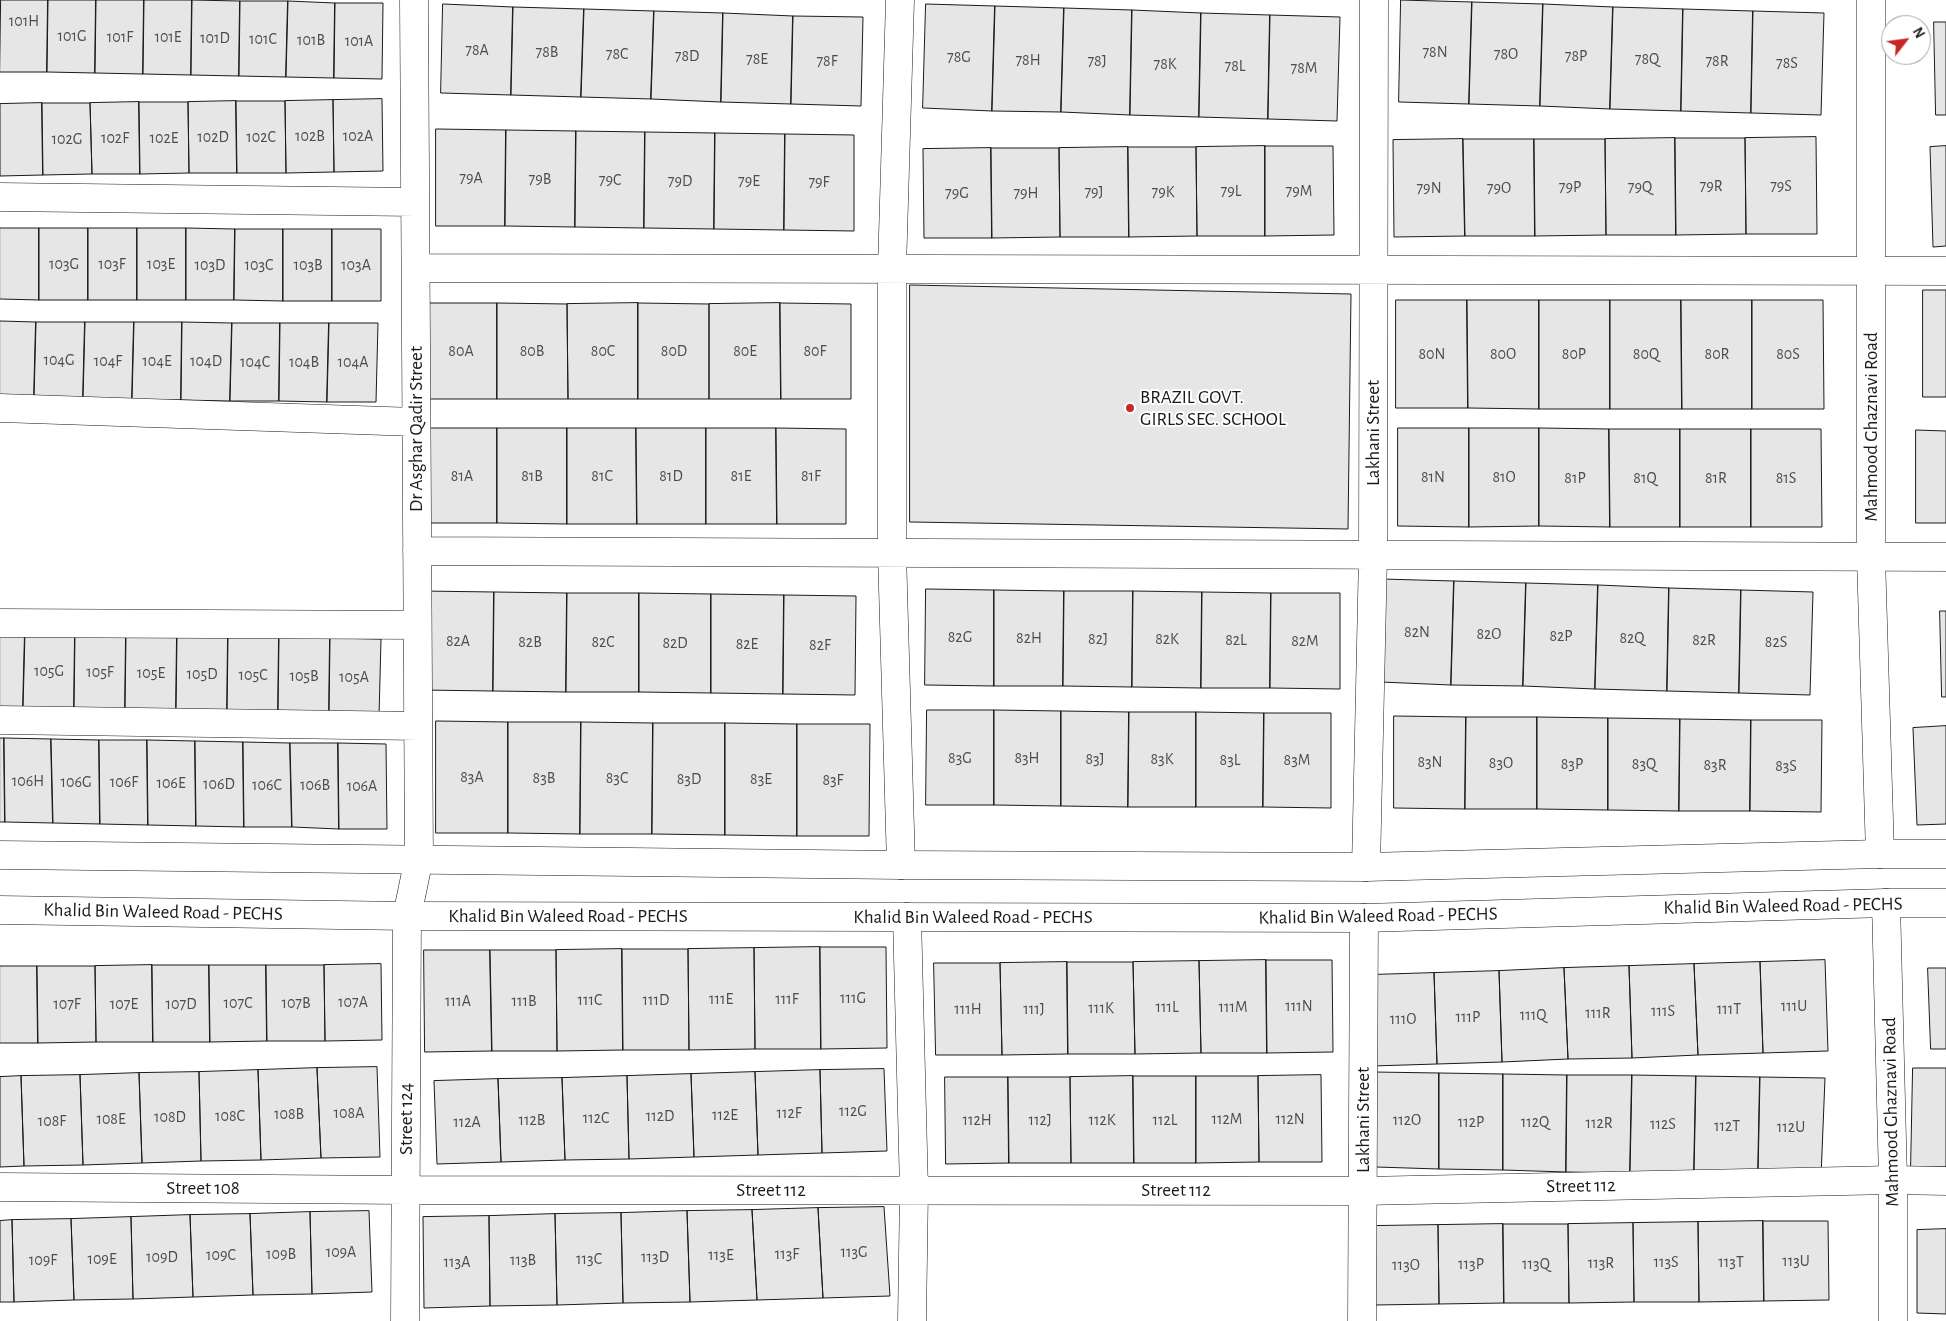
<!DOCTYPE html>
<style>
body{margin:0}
#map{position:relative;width:1946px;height:1321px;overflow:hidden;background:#fff;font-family:"Alegreya Sans",sans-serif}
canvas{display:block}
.north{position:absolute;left:1881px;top:15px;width:50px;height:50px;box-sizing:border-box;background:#fff;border:1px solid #a3a3a3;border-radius:50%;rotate:60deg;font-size:14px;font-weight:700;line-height:20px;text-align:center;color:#1a1a1a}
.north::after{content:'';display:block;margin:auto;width:18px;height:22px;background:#c62828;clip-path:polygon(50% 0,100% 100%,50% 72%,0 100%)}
</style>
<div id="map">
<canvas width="1946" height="1321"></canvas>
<div class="north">N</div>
</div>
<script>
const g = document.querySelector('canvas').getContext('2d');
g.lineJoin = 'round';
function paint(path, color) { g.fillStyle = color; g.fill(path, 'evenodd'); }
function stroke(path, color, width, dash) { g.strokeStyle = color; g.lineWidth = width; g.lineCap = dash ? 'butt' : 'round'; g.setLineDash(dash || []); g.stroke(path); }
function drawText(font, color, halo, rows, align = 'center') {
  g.font = font + ' "Alegreya Sans",sans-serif'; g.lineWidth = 4; g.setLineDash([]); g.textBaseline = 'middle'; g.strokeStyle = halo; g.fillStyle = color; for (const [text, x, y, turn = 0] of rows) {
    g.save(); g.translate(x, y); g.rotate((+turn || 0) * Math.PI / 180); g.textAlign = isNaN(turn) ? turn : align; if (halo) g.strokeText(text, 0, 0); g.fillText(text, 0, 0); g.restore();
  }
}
const building = new Path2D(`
 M1,0h47l-1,72h-47z
 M48,0h48l-1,73 -48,-1z
 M96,0h48l-1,74 -48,-1z
 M144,0h48l-1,75 -48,-1z
 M192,0l48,1 -1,75 -48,-1z
 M1401,0l71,2 -3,102 -70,-2z
 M240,1h48l-2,76 -47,-1z
 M288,1l47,2 -1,75 -48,-1z
 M1472,2l71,2 -3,102 -71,-2z
 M335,3h48l-1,76 -48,-1z
 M443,4l70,3 -2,88 -70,-2z
 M926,4l69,2 -3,105 -69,-3z
 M1543,4l70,3 -3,102 -70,-3z
 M995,6l69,2 -3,104 -69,-1z
 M513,7l71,2 -3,88 -70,-2z
 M1613,7l70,2 -2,102 -71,-2z
 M1064,8l68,2 -2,105 -69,-3z
 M584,9l70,2 -3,88 -70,-2z
 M1683,9l70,2 -2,102 -70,-2z
 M1132,10l69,3 -2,104 -69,-2z
 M654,11l69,2 -2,89 -70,-3z
 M1753,11l71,2 -3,102 -70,-2z
 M723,13l70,3 -2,88 -70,-2z
 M1201,13l69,2 -2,104 -69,-2z
 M1270,15l70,2 -3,104 -69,-2z
 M793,16l70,1 -2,89 -70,-2z
 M1934,22h12v93h-10z
 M382,99l1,72 -49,1 -1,-72z
 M333,100l1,72 -48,1 -1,-72z
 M236,101l1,72h-48l-1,-71z
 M236,101h49l1,72h-49z
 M139,102l1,72h-48l-2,-71z
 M139,102h49l1,71 -49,1z
 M42,103l1,72 -43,1v-72z
 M42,103h48l2,71 -49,1z
 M436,129l70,1 -1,96h-69z
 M506,130l70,1 -1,96 -70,-1z
 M576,131l69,1 -1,96 -69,-1z
 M645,132l70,1 -1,96 -70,-1z
 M715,133l70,1 -1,96 -70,-1z
 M785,134l69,1v96l-70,-1z
 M1816,137l1,97h-71l-1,-96z
 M1675,138h70l1,96 -70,1z
 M1675,138l1,97h-70l-1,-96z
 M1463,139h71l1,97h-70z
 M1463,139l2,97 -71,1 -1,-97z
 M1534,139h71l1,96 -71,1z
 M1265,146h68l1,89 -69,1z
 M1265,146v90h-68l-1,-89z
 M1946,146v100l-13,1 -3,-100z
 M1128,147h68l1,89 -68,1z
 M1128,147l1,90h-69l-1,-89z
 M991,148h68l1,89 -68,1z
 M991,148l1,90h-68l-1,-89z
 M0,228h39v72l-39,-1z
 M39,228h49v72h-49z
 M88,228h49v72h-49z
 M137,228h49v72h-49z
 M186,228l49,1 -1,71h-48z
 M235,229h48v72l-49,-1z
 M283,229h49v72h-49z
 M332,229h49v72h-49z
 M910,285l441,9 -3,235 -438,-7z
 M1923,290h23v107h-23z
 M1396,300h71l1,108h-72z
 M1467,300h72v109l-71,-1z
 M1539,300h71v109h-71z
 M1610,300h71l1,109h-72z
 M1681,300h71v109h-70z
 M1752,300h71l1,109h-72z
 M426,303h71v96h-71z
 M497,303l70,1 1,95h-71z
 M638,303l71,1v95h-71z
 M638,303v96h-70l-1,-95z
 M780,303l71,1v95h-70z
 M780,303l1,96h-72v-95z
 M0,321l36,1 -2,77 -34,-1z
 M36,322h49l-2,77h-49z
 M85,322h49l-2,78 -49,-1z
 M134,322h48l-1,78h-49z
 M182,322l50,1 -2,78 -49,-1z
 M232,323h48l-1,78h-49z
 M280,323h49l-2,79 -48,-1z
 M329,323h49l-2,79h-49z
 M427,428h70v95h-70z
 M497,428h70v96l-70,-1z
 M567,428h69l1,96h-70z
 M636,428h70v96h-69z
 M706,428h70l1,96h-71z
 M776,428l70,1v95h-69z
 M1398,428h71v99l-71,-1z
 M1469,428h70v98l-70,1z
 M1539,428l70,1 1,98 -71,-1z
 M1609,429h71v98h-70z
 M1680,429h71v98h-71z
 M1751,429h70l1,98h-71z
 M1916,430l30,1v92h-30z
 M1382,579l72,2 -3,104 -71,-3z
 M1454,581l72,2 -3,103 -72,-1z
 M1526,583l72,2 -3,104 -72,-3z
 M1598,585l71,3 -2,103 -72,-2z
 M1669,588l72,2 -2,103 -72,-2z
 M926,589l68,1v96l-69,-1z
 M994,590l70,1 -1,95h-69z
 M1741,590l72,2 -3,103 -71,-2z
 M422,591l72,1 -1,99 -72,-1z
 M1064,591h69l-1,96 -69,-1z
 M1133,591l69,1 -1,96 -69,-1z
 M494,592l73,1 -1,99 -73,-1z
 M1202,592l69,1 -1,95h-69z
 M567,593h72v99h-73z
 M639,593l72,1v99l-72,-1z
 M1271,593h69v96l-70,-1z
 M711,594l73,1 -1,99 -72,-1z
 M784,595l72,1 -1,99 -72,-1z
 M1940,611h6v86h-4z
 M0,631h25l-2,78 -23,-1z
 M25,631l50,1 -1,78 -51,-1z
 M75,632l51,2 -1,77 -51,-1z
 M126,634h51l-1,78 -51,-1z
 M177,634l51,2 -1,78 -51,-2z
 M228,636l51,1 -1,78 -51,-1z
 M279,637l51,1 -1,78 -51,-1z
 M330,638l51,1 -2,78 -50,-1z
 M927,710h67v95h-68z
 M994,710l67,1v95l-67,-1z
 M1061,711l68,1 -1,95 -67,-1z
 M1129,712h67v95h-68z
 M1196,712l68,1 -1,94h-67z
 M1264,713h67v95l-68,-1z
 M1394,716l72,1 -1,92 -71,-1z
 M1466,717h71v92h-72z
 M1537,717l71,1v92l-71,-1z
 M1608,718l72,1 -1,92 -71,-1z
 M1680,719l71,1 -1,91h-71z
 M1751,720h71l-1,92 -71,-1z
 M436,721l72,1v111h-72z
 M508,722h73l-1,112 -72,-1z
 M581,722l72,1 -1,111h-72z
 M653,723h72v112l-73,-1z
 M725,723l72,1v112l-72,-1z
 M797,724h73l-1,112h-72z
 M1946,726v98l-29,1 -4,-97z
 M0,738h4l1,84h-5z
 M4,738l47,1 2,84 -48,-1z
 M51,739l48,1 1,84 -47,-1z
 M99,740h48l1,85 -48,-1z
 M147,740l48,1 1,85 -48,-1z
 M195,741l48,1 1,85 -48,-1z
 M243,742l47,1 2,84h-48z
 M290,743h48l1,86 -47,-2z
 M338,743l48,1 1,85h-48z
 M820,947h66l1,101 -66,1z
 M820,947l1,102h-66l-1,-101z
 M754,948l1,101 -66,1 -1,-101z
 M622,949h66l1,101h-66z
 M622,949l1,101 -66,1 -1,-101z
 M424,950h66l2,101 -67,1z
 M490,950h66l1,101h-65z
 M1266,960h66l1,92 -66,1z
 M1266,960l1,93h-66l-2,-92z
 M1825,960l3,91 -65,2 -3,-91z
 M1199,961l2,92 -66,1 -2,-92z
 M1067,962h66l2,92h-67z
 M1067,962l1,92 -66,1 -2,-92z
 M1760,962l3,91 -65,2 -4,-91z
 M934,963h66l2,92h-66z
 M381,964l1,76 -57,1 -1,-76z
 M1694,964l4,91 -66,3 -3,-92z
 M152,965l1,77h-57l-1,-76z
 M152,965h57l1,77h-57z
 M209,965h57l1,76 -57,1z
 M266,965h58l1,76h-58z
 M0,966h37l1,77h-38z
 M37,966h58l1,76 -58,1z
 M1629,966l3,92 -64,1 -4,-91z
 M1564,968l4,91 -66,3 -3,-91z
 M1928,968h18v81h-15z
 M1499,971l3,91 -65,2 -3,-91z
 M1434,973l3,91 -65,2 -3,-91z
 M377,1067l3,90 -59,1 -4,-90z
 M317,1068l4,90 -60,2 -3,-90z
 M1913,1068h33v99h-35z
 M884,1069l3,82 -65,2 -2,-83z
 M258,1070l3,90 -60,1 -2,-89z
 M820,1070l2,83 -64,2 -3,-83z
 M199,1072l2,89 -59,2 -3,-90z
 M755,1072l3,83 -64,2 -3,-83z
 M1374,1072l65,1v96l-63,-2z
 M139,1073l3,90 -59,2 -3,-90z
 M1439,1073l64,1v96l-64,-1z
 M691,1074l3,83 -65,2 -2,-83z
 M1503,1074l64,1 -1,97 -63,-2z
 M80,1075l3,90 -59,1 -3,-90z
 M1321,1075l1,87h-63l-1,-86z
 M1567,1075h65l-2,98 -64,-1z
 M1632,1075l64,1 -2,98 -64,-1z
 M21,1076l3,90 -24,1v-90z
 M627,1076l2,83 -64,1 -3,-82z
 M1133,1076h63v87h-62z
 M1133,1076l1,87h-63l-1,-86z
 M1196,1076h62l1,86 -63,1z
 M1696,1076l64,1 -2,99 -64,-2z
 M945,1077h63l1,86 -63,1z
 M1008,1077h62l1,86h-62z
 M1760,1077l65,1 -4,99 -63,-1z
 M562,1078l3,82 -64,2 -3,-83z
 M498,1079l3,83 -64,2 -3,-83z
 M884,1207l6,89 -67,2 -5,-90z
 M818,1208l5,90 -66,2 -5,-90z
 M752,1210l5,90 -67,2 -3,-91z
 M369,1211l3,81 -60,2 -2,-82z
 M687,1211l3,91 -67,1 -2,-90z
 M310,1212l2,82 -59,1 -3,-81z
 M621,1213l2,90 -66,2 -2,-91z
 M250,1214l3,81 -60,2 -3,-82z
 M555,1214l2,91 -67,1 -1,-90z
 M190,1215l3,82 -60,2 -2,-82z
 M489,1216l1,90 -66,2 -1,-91z
 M131,1217l2,82 -59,1 -3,-81z
 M71,1219l3,81 -60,2 -2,-82z
 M12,1220l2,82h-14v-81z
 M1763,1221h65l1,79 -65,1z
 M1763,1221l1,80 -65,1 -1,-80z
 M1698,1222l1,80h-65l-1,-79z
 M1633,1223l1,79 -65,1 -1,-79z
 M1503,1224h65l1,79h-65z
 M1503,1224l1,79 -65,1 -1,-79z
 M1438,1225l1,79 -65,1 -1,-79z
 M1946,1229v85l-29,-1v-83z`);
paint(building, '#e6e6e6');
stroke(building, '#1a1a1a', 1);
const minor = new Path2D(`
 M900,0l-8,269v284l9,312
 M0,197l415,5
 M416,268l1530,3
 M0,408l416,14
 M417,551l1529,6
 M0,623l417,2
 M0,720l418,6
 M1366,867l7,-312 1,-555
 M907,917l7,273 -2,131
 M0,1187l406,3 957,1 530,-11 53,1
 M405,1321l2,-405 12,-58 -5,-858
 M1362,1321l2,-403`);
const tertiary = new Path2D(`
 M1871,0v557l9,297
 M1886,903l7,277v141`);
const secondary = new Path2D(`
 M0,855l901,10 465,2 514,-13h66
 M0,910l407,6 957,2 522,-15h60`);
stroke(minor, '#1a1a1a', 29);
stroke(tertiary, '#1a1a1a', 29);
stroke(secondary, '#1a1a1a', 29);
stroke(minor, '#fff', 28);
stroke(tertiary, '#fff', 28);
stroke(secondary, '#fff', 28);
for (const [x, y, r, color] of [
 [1130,408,5,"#c62828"]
]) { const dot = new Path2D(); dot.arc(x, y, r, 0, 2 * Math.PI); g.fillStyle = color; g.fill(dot); stroke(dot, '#fff', 2); }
drawText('16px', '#4d4d4d', null, [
 ["101H",24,21],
 ["101G",72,36],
 ["101F",120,37],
 ["101E",168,37],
 ["101D",215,38],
 ["101C",263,39],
 ["101B",311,40],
 ["101A",359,41],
 ["78A",477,50],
 ["78B",547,52],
 ["78N",1435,52],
 ["78C",617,54],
 ["78O",1506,54],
 ["78D",687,56],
 ["78P",1576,56],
 ["78G",959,57],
 ["78E",757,59],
 ["78Q",1647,59],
 ["78H",1028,60],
 ["78F",827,61],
 ["78J",1097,61],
 ["78R",1717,61],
 ["78S",1787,63],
 ["78K",1165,64],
 ["78L",1235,66],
 ["78M",1304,68],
 ["102B",310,136],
 ["102A",358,136],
 ["102D",213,137],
 ["102C",261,137],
 ["102F",115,138],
 ["102E",164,138],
 ["102G",67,139],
 ["79A",471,178],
 ["79B",540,179],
 ["79C",610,180],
 ["79D",680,181],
 ["79E",749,181],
 ["79F",819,182],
 ["79R",1711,186],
 ["79S",1781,186],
 ["79P",1570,187],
 ["79Q",1640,187],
 ["79N",1429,188],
 ["79O",1499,188],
 ["79L",1231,191],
 ["79M",1299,191],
 ["79J",1094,192],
 ["79K",1163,192],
 ["79G",957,193],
 ["79H",1026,193],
 ["103G",64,264],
 ["103F",112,264],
 ["103E",161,264],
 ["103D",210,265],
 ["103C",259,265],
 ["103B",308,265],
 ["103A",356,265],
 ["80A",461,351],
 ["80B",532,351],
 ["80C",603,351],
 ["80D",674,351],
 ["80E",745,351],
 ["80F",815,351],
 ["80N",1432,354],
 ["80O",1503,354],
 ["80P",1574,354],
 ["80Q",1646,354],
 ["80R",1717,354],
 ["80S",1788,354],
 ["104G",59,360],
 ["104F",108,361],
 ["104E",157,361],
 ["104D",206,361],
 ["104C",255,362],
 ["104B",304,362],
 ["104A",353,362],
 ["81A",462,476],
 ["81B",532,476],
 ["81C",602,476],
 ["81D",671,476],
 ["81E",741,476],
 ["81F",811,476],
 ["81N",1433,477],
 ["81O",1504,477],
 ["81P",1575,478],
 ["81Q",1645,478],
 ["81R",1716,478],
 ["81S",1786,478],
 ["82N",1417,632],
 ["82O",1489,634],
 ["82P",1561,636],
 ["82G",960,637],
 ["82H",1029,638],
 ["82Q",1632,638],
 ["82J",1098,639],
 ["82K",1167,639],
 ["82L",1236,640],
 ["82R",1704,640],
 ["82A",458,641],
 ["82M",1305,641],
 ["82B",530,642],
 ["82C",603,642],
 ["82S",1776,642],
 ["82D",675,643],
 ["82E",747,644],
 ["82F",820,645],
 ["105G",49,671],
 ["105F",100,672],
 ["105E",151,673],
 ["105D",202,674],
 ["105C",253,675],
 ["105B",304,676],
 ["105A",354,677],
 ["83G",960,758],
 ["83H",1027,758],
 ["83J",1095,759],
 ["83K",1162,759],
 ["83L",1230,760],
 ["83M",1297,760],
 ["83N",1430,762],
 ["83O",1501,763],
 ["83P",1572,764],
 ["83Q",1644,764],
 ["83R",1715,765],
 ["83S",1786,766],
 ["83A",472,777],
 ["83B",544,778],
 ["83C",617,778],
 ["83D",689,779],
 ["83E",761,779],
 ["83F",833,780],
 ["106H",28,781],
 ["106G",76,782],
 ["106F",124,782],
 ["106E",171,783],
 ["106D",219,784],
 ["106C",267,785],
 ["106B",315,785],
 ["106A",362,786],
 ["111G",853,998],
 ["111E",721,999],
 ["111F",787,999],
 ["111C",590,1000],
 ["111D",656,1000],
 ["111A",458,1001],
 ["111B",524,1001],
 ["107A",353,1002],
 ["107C",238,1003],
 ["107B",296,1003],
 ["107F",67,1004],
 ["107E",124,1004],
 ["107D",181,1004],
 ["111N",1299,1006],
 ["111U",1794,1006],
 ["111L",1167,1007],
 ["111M",1233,1007],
 ["111K",1101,1008],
 ["111H",968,1009],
 ["111J",1034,1009],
 ["111T",1729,1009],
 ["111S",1663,1011],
 ["111R",1598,1013],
 ["111Q",1533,1015],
 ["111P",1468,1017],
 ["111O",1403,1019],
 ["112G",853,1111],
 ["108A",349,1113],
 ["112F",789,1113],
 ["108B",289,1114],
 ["112E",725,1115],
 ["108C",230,1116],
 ["112D",660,1116],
 ["108D",170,1117],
 ["112C",596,1118],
 ["108E",111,1119],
 ["112M",1227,1119],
 ["112N",1290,1119],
 ["112B",532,1120],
 ["112H",977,1120],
 ["112J",1040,1120],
 ["112K",1102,1120],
 ["112L",1165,1120],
 ["112O",1407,1120],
 ["108F",52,1121],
 ["112A",467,1122],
 ["112P",1471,1122],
 ["112Q",1535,1122],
 ["112R",1599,1123],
 ["112S",1663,1124],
 ["112T",1727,1126],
 ["112U",1791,1127],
 ["109A",341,1252],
 ["113G",854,1252],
 ["109B",281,1254],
 ["113F",787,1254],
 ["109C",221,1255],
 ["113E",721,1255],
 ["109D",162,1257],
 ["113D",655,1257],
 ["109E",102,1259],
 ["113C",589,1259],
 ["109F",43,1260],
 ["113B",523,1260],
 ["113U",1796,1261],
 ["113A",457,1262],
 ["113S",1666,1262],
 ["113T",1731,1262],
 ["113R",1601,1263],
 ["113P",1471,1264],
 ["113Q",1536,1264],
 ["113O",1406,1265]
]);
drawText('19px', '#1a1a1a', '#fff', [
 ["BRAZIL GOVT.",1140,397],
 ["GIRLS SEC. SCHOOL",1140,419]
], 'left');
drawText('19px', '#1a1a1a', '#fff', [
 ["Mahmood Ghaznavi Road",1871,427,-90],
 ["Dr Asghar Qadir Street",416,429,-90],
 ["Lakhani Street",1373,433,-90],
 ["Khalid Bin Waleed Road - PECHS",1783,906,-1],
 ["Khalid Bin Waleed Road - PECHS",163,912,1],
 ["Khalid Bin Waleed Road - PECHS",568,916],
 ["Khalid Bin Waleed Road - PECHS",1378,916,-1],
 ["Khalid Bin Waleed Road - PECHS",973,917],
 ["Mahmood Ghaznavi Road",1891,1112,-91],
 ["Street 124",406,1119,-90],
 ["Lakhani Street",1363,1120,-90],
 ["Street 112",1581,1186,-1],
 ["Street 108",203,1188],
 ["Street 112",771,1190],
 ["Street 112",1176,1190]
]);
</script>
